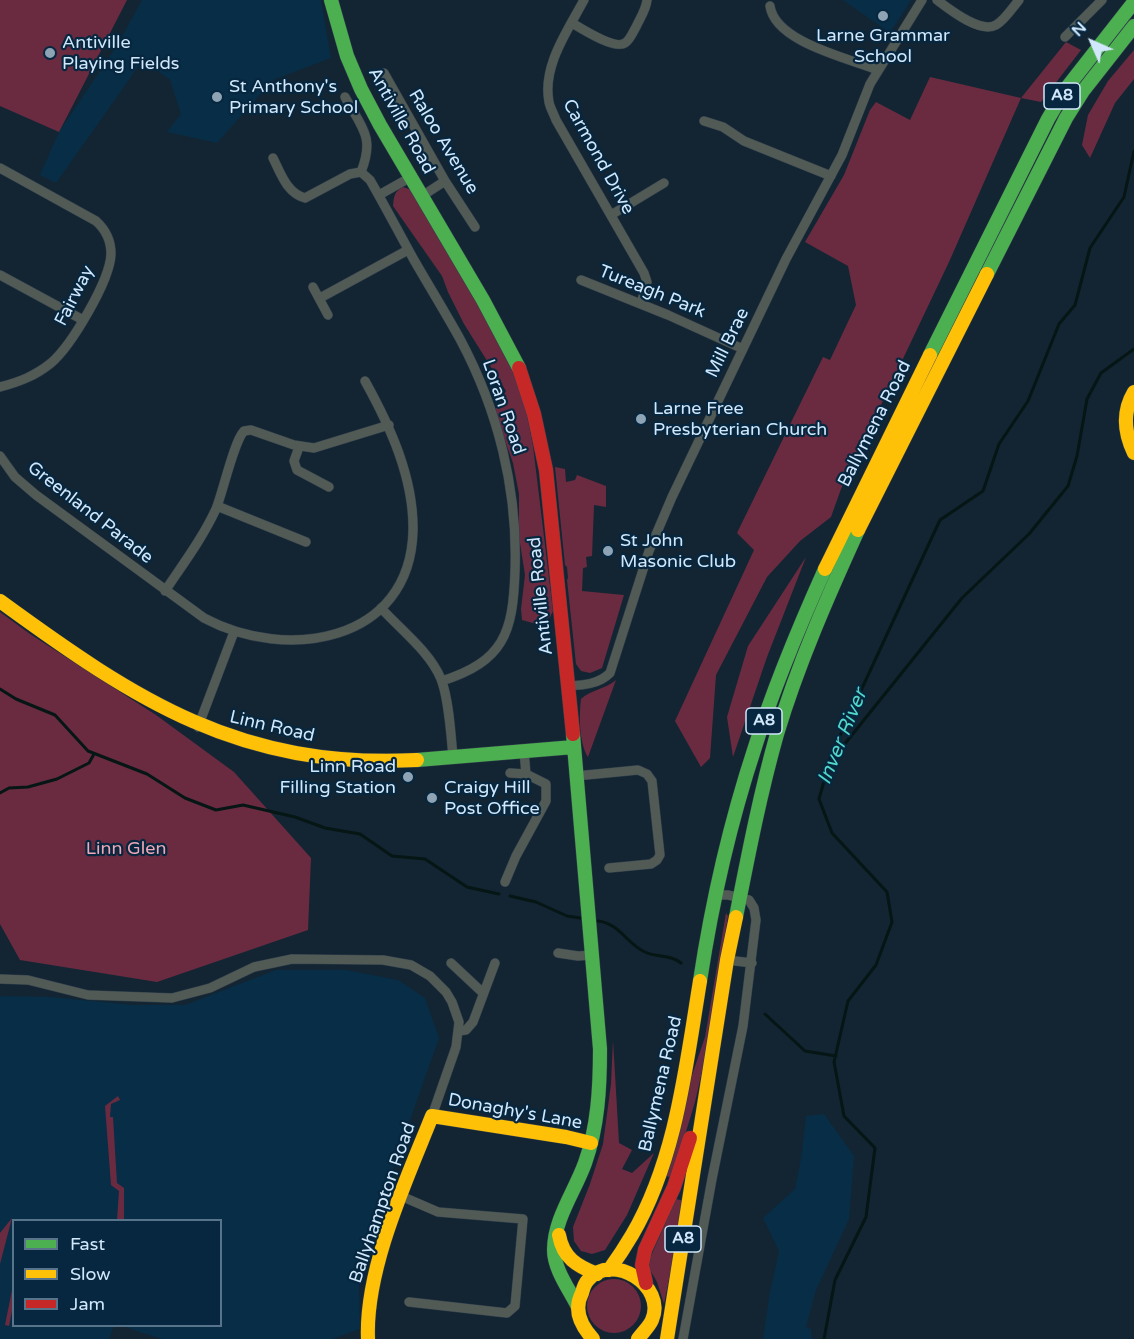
<!DOCTYPE html>
<style>
body{margin:0}
#map{position:relative;width:1134px;height:1339px;overflow:hidden;background:#132532;font-family:"Varela Round",sans-serif}
canvas{display:block}
.legend{position:absolute;left:12px;top:1219px;width:210px;height:108px;box-sizing:border-box;background:#06273f;border:2px solid #57748b;margin:0;padding:8px 10px;list-style:none;font-size:18px;color:#d1e8fc}
.legend li{display:flex;align-items:center;gap:12px;height:30px}
.legend b{width:30px;border:2px solid #57748b}
.north{position:absolute;left:1062px;top:12px;width:60px;height:60px;-webkit-text-stroke:4px #06273f;paint-order:stroke;rotate:315deg;font-size:16px;font-weight:700;line-height:24px;text-align:center;color:#d1e8fc}
.north::after{content:'';display:block;margin:auto;width:21px;height:27px;background:#d1e8fc;clip-path:polygon(50% 0,100% 100%,50% 72%,0 100%)}
</style>
<div id="map">
<canvas width="1134" height="1339"></canvas>
<ul class="legend">
<li><b style="height:8px;background:#4caf50"></b>Fast</li>
<li><b style="height:8px;background:#ffc107"></b>Slow</li>
<li><b style="height:8px;background:#c62828"></b>Jam</li>
</ul>
<div class="north">N</div>
</div>
<script>
const g = document.querySelector('canvas').getContext('2d');
g.lineJoin = 'round';
function paint(path, color) { g.fillStyle = color; g.fill(path, 'evenodd'); }
function stroke(path, color, width, dash) { g.strokeStyle = color; g.lineWidth = width; g.lineCap = dash ? 'butt' : 'round'; g.setLineDash(dash || []); g.stroke(path); }
function drawText(font, color, halo, rows, align = 'center') {
  g.font = font + ' "Varela Round",sans-serif'; g.lineWidth = 4.5; g.setLineDash([]); g.textBaseline = 'middle'; g.strokeStyle = halo; g.fillStyle = color; for (const [text, x, y, turn = 0] of rows) {
    g.save(); g.translate(x, y); g.rotate((+turn || 0) * Math.PI / 180); g.textAlign = isNaN(turn) ? turn : align; if (halo) g.strokeText(text, 0, 0); g.fillText(text, 0, 0); g.restore();
  }
}
paint(new Path2D(`
 M142,0h179l10,58 -58,22 -56,63 -50,-11 14,-18 -11,-34 -27,-20 -87,123 -16,-8 19,-43 59,-88z
 M843,0h68l-21,33z
 M276,970h70l52,10 27,18 14,40 -47,133 -33,115 1,43 -28,10h-169l-24,-7 -16,-6h97v-106h-206v106h100l-5,13h-109v-343l51,1 82,8h52z
 M824,1114l30,42 -5,63 -33,71 -10,37 5,2 1,10h-49l7,-47 9,-41 -16,-33 32,-29 6,-30 5,-43z`), '#082d46');
paint(new Path2D(`
 M0,0h127l-68,132 -59,-26z
 M1066,42l15,8 -40,52 -20,-4 -72,164 -108,227 -10,28 -31,24 -33,36 -51,98 -6,83 -9,9 -26,-46 79,-171 -17,-17 86,-176 7,3 26,-55 -8,-39 -43,-24 39,-67 26,-65 6,-8 34,18 20,-43 91,21z
 M1134,50v29l-19,24 -25,55 -8,-13 6,-30 20,-34z
 M403,187l9,3 99,171 14,44 8,41 20,165 -3,6 -10,8 -18,-5 -1,-11 4,-34 -6,-38v-43l-6,-31 -18,-51 1,-4 10,-17 -42,-67 -16,-32 -6,-16 -49,-70c1,-10 1,-14 10,-19z
 M555,467l10,2 1,13 9,-2 2,-5 29,11v21l-12,-2 -2,51 -6,1 1,10 -4,1 -1,23 42,4 -22,73 -12,5 -9,-2 -5,-7 -9,-84 1,-2 -1,-11 -2,-2z
 M806,557l-39,100 -34,100 -6,-40 21,-71z
 M0,612l30,22 126,81 78,57 77,86 -3,72 -151,52 -137,-22 -20,-36z
 M616,680l-28,77c-9,-14 -9,-42 -7,-58 9,-9 25,-10 35,-19z
 M726,913l2,3 -18,121 -15,65 -23,76 -8,-3 26,-94 15,-44z
 M613,1040l6,103 13,7 -10,19 10,4 22,-20 -27,62 -22,35 -13,4 -11,-3 -7,-10 -1,-14 17,-43 13,-40 8,-60z
 M118,1096l2,4 -9,4 -1,13h3l4,66 7,5v32h-7l2,-29 -8,-6 -6,-79z
 M676,1199l9,2 -21,103 -7,-22 -8,-14 2,-12z
 M12,1218l-12,46v-31z
 M587 1306a27 27 0 1 1 54 0a27 27 0 1 1-54 0Z
 M13,1285v21l-4,20 -4,-1z`), '#6a2b41');
stroke(new Path2D(`
 M0,689l16,10 39,16 33,36 59,23 38,24 31,12 27,-5 52,12 30,11 35,6 32,22 33,3 42,28 32,7
 M831,761l131,-163 67,-64 39,-48 9,-30 10,-57 14,-26 33,-24
 M0,793l9,-5 19,-1 29,-8 32,-16 5,-9
 M510,896l26,6 31,14 13,2
 M598,921c21,2 29,23 47,31 12,6 25,2 36,11
 M765,1014l40,37 31,5
 M824,1339l11,-59 31,-63 9,-69 -31,-32 -10,-54 14,-61 28,-36 16,-43 -5,-30 -55,-59 -13,-34 13,-46 108,-233 43,-29 16,-47 29,-43 31,-77 16,-19 15,-57 34,-51 10,-46`), '#051615', 3);
const street = new Path2D(`
 M584,0c-16,30 -42,66 -35,102 1,6 5,12 7,18l88,153 3,9 -6,22
 M937,0c12,9 43,34 59,25 9,-5 17,-18 23,-25
 M770,6c5,36 78,52 108,64
 M572,23c10,6 43,27 53,20 5,-3 8,-11 11,-16 4,-9 10,-17 11,-27
 M1065,37l37,-37
 M384,73l61,108 30,46
 M345,97c17,31 30,40 16,75
 M704,121l19,6 21,14 87,35
 M273,158c8,16 14,35 32,40l45,-24 11,-2
 M0,168l96,53c10,9 15,19 15,33 -1,27 -40,92 -60,109 -16,13 -32,19 -51,24
 M361,172l9,8c15,26 29,53 44,80 15,26 31,52 46,79 38,71 58,151 55,232 -2,62 -11,90 -73,110
 M379,195l32,-18
 M422,196l23,-15
 M611,215l53,-32
 M0,275l83,45
 M581,280l87,35 75,34
 M313,287l15,28
 M320,298l88,-48
 M299,447l-5,14 3,9 32,17
 M0,456l15,21 21,18 168,123c82,44 206,25 209,-87 1,-53 -23,-105 -48,-150
 M217,506l89,36
 M165,591c18,-27 37,-52 51,-82 7,-17 18,-68 28,-78l7,-1 43,15 20,3 75,-23
 M381,608c20,22 49,44 60,71 8,20 10,57 12,78
 M569,686c15,-1 30,-2 41,-13l39,-122 23,-54 114,-238 56,-104 28,-71 52,-84
 M198,727l36,-95
 M524,751l2,23
 M576,776l62,-6 9,4 5,7 8,74 -3,5 -6,4 -42,4
 M505,882l11,-26 30,-55v-17l-20,-10 -16,-1
 M558,953l20,3 15,-1
 M727,960l25,3
 M451,963l32,30
 M0,979l28,1 60,15 84,3 38,-10 44,-21 38,-8 91,1 28,5 19,11 16,16 6,10 7,20 -3,25 -24,69
 M459,1031l7,-1 7,-8 22,-59
 M401,1196l37,16 85,7 -8,87 -8,7 -98,-11
 M683,1339l29,-160 31,-153 13,-106 -2,-12 -5,-8 -21,-5h-12`);
const fast = new Path2D(`
 M331,0l16,56 14,33 19,36 103,175 36,68
 M987,274l79,-156 17,-27 51,-65
 M930,355l118,-236 17,-29 69,-88
 M573,734l27,315c0,38 -2,78 -15,114 -10,28 -31,56 -31,87 0,19 15,39 23,55
 M417,760l157,-13
 M736,917c12,-61 24,-123 41,-183 21,-70 51,-138 81,-204
 M700,981c12,-79 30,-158 55,-234 19,-61 44,-120 70,-178`);
const slow = new Path2D(`
 M1134,392c-12,20 -10,40 0,61
 M858,530l129,-256
 M825,569l105,-214
 M0,601c137,100 240,168 417,159
 M559,1235c4,23 18,31 38,39
 M609,1270c8,-11 16,-23 23,-35 44,-75 54,-169 68,-254
 M368,1339c-3,-70 38,-158 64,-223l134,21 25,6
 M593,1339c-12,-13 -20,-29 -11,-46 1,-4 3,-10 6,-13 24,-29 79,6 64,40 -3,7 -10,13 -14,19
 M667,1339l60,-379 9,-43`);
const jam = new Path2D(`
 M519,368l15,46 12,56 27,264
 M646,1283l-4,-18 3,-15 29,-63 16,-49`);
stroke(street, '#303f4c', 10);
stroke(fast, '#303f4c', 15);
stroke(slow, '#303f4c', 15);
stroke(jam, '#303f4c', 15);
stroke(street, '#525a56', 9);
stroke(fast, '#4caf50', 14);
stroke(slow, '#ffc107', 14);
stroke(jam, '#c62828', 14);
for (const [x, y, r, color] of [
 [883,16,6,"#8ea4b5"],
 [50,53,6,"#8ea4b5"],
 [217,97,6,"#8ea4b5"],
 [641,419,6,"#8ea4b5"],
 [608,551,6,"#8ea4b5"],
 [408,777,6,"#8ea4b5"],
 [432,798,6,"#8ea4b5"]
]) { const dot = new Path2D(); dot.arc(x, y, r, 0, 2 * Math.PI); g.fillStyle = color; g.fill(dot); stroke(dot, '#06273f', 2); }
for (const [x, y, w] of [
 [1062,96,36],
 [764,721,36],
 [683,1239,36]
]) { const box = new Path2D(); box.roundRect(x - w / 2, y - 13, w, 26, 4.5); g.fillStyle = '#06273f'; g.fill(box); stroke(box, '#d1e8fc', 1.5); }
drawText('bold 16px', '#d1e8fc', null, [
 ["A8",1062,96],
 ["A8",764,721],
 ["A8",683,1239]
]);
drawText('18px', '#d1e8fc', '#06273f', [
 ["Larne Grammar",883,36,"center"],
 ["School",883,57,"center"],
 ["Antiville",62,43],
 ["Playing Fields",62,64],
 ["St Anthony's",229,87],
 ["Primary School",229,108],
 ["Larne Free",653,409],
 ["Presbyterian Church",653,430],
 ["St John",620,541],
 ["Masonic Club",620,562],
 ["Linn Road",396,767,"right"],
 ["Filling Station",396,788,"right"],
 ["Craigy Hill",444,788],
 ["Post Office",444,809]
], 'left');
drawText('18px', '#d1e8fc', '#06273f', [
 ["Antiville Road",401,121,61],
 ["Raloo Avenue",443,142,59],
 ["Carmond Drive",598,157,61],
 ["Tureagh Park",652,292,22],
 ["Fairway",75,296,-63],
 ["Mill Brae",728,343,-64],
 ["Loran Road",503,407,71],
 ["Ballymena Road",875,424,-63],
 ["Greenland Parade",90,513,38],
 ["Antiville Road",541,596,-96],
 ["Linn Road",272,727,13],
 ["Ballymena Road",661,1084,-77],
 ["Donaghy's Lane",515,1112,10],
 ["Ballyhampton Road",383,1203,-71]
]);
drawText('18px', '#f1a8b8', '#06273f', [
 ["Linn Glen",126,849]
]);
drawText('italic 20px', '#51d7c8', '#06273f', [
 ["Inver River",843,737,-68]
]);
</script>
